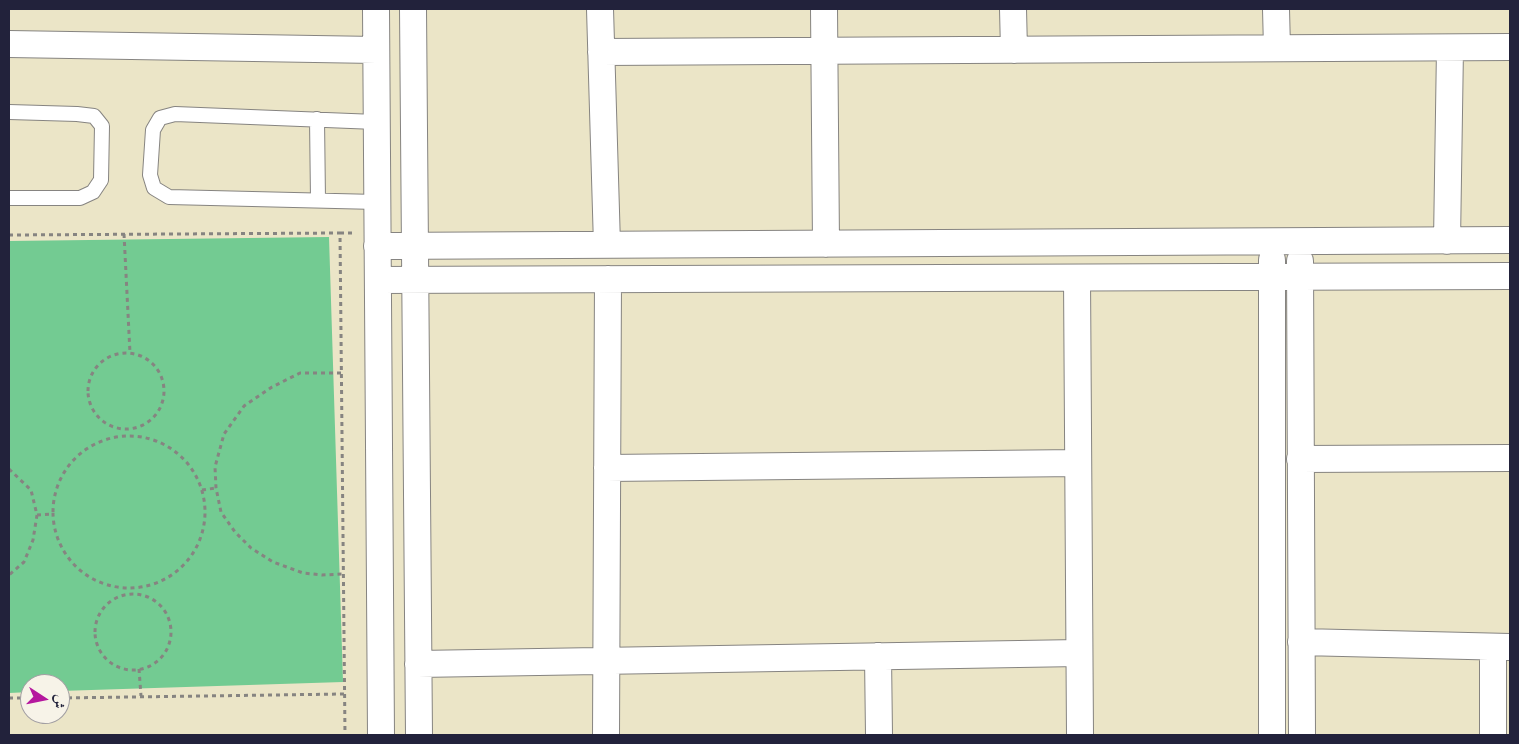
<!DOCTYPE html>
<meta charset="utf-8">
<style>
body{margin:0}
#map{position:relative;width:1519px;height:744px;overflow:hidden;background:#ebe5c7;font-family:"IM FELL English",Amiri,serif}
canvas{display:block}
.frame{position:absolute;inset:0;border:10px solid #22223b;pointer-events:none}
.north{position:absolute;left:20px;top:674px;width:50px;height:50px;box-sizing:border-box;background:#f7f3e8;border:1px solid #a29fa3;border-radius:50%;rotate:101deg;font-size:14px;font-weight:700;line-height:20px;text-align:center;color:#22223b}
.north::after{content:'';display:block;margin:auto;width:18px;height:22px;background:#b5179e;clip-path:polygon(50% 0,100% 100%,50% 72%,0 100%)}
</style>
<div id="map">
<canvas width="1519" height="744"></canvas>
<div class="frame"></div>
<div class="north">ش</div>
</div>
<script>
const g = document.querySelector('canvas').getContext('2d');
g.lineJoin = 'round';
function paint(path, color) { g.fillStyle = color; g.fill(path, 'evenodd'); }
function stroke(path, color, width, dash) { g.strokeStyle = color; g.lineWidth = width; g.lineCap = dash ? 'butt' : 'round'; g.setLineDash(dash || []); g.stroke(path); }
paint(new Path2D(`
 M329,237l14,445 -283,9v-7h-30v8l-21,1v-452z`), '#73cb92');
const service = new Path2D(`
 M9,112l68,2 17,2 8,10 -1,54 -8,12 -13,6h-71
 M317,119l1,81
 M376,122l-201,-8 -15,4 -7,12 -3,45 4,13 15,9 208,5`);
const minor = new Path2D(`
 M376,9l5,726
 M413,9l6,726
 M600,9l7,236
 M824,9l2,235
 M1013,9l1,41
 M1276,9l1,39
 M9,44l367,6
 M601,52l909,-5
 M1447,241l3,-193
 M377,246l1133,-6
 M1272,260v475
 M1300,261l2,474
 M1077,278l3,457
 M378,280l1132,-4
 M1300,459l210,-1
 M607,468l471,-5
 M1301,642l209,5
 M878,656l1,79
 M418,664l661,-11
 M606,735l2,-456
 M1493,735v-88`);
stroke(service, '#868481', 16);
stroke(minor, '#868481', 28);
stroke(new Path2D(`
 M340,233h12
 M124,234l6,119
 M9,235l331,-2 5,502
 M88 391a38 38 0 1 1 76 0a38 38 0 1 1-76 0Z
 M341,373h-41l-28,14 -28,19 -20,28 -9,33 1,21 5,24 14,20 16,16 22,14 30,11 19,2 21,-1
 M53 512a76 76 0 1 1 152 0a76 76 0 1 1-152 0Z
 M9,469l22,21 6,25 -4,25 -9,22 -15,13
 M202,490l14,-2
 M37,515l16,-1
 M95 632a38 38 0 1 1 76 0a38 38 0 1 1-76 0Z
 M139,669l2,27
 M9,698h21
 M60,698l284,-4`), '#868481', 3, [4, 4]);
stroke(service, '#fff', 14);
stroke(minor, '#fff', 26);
</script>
